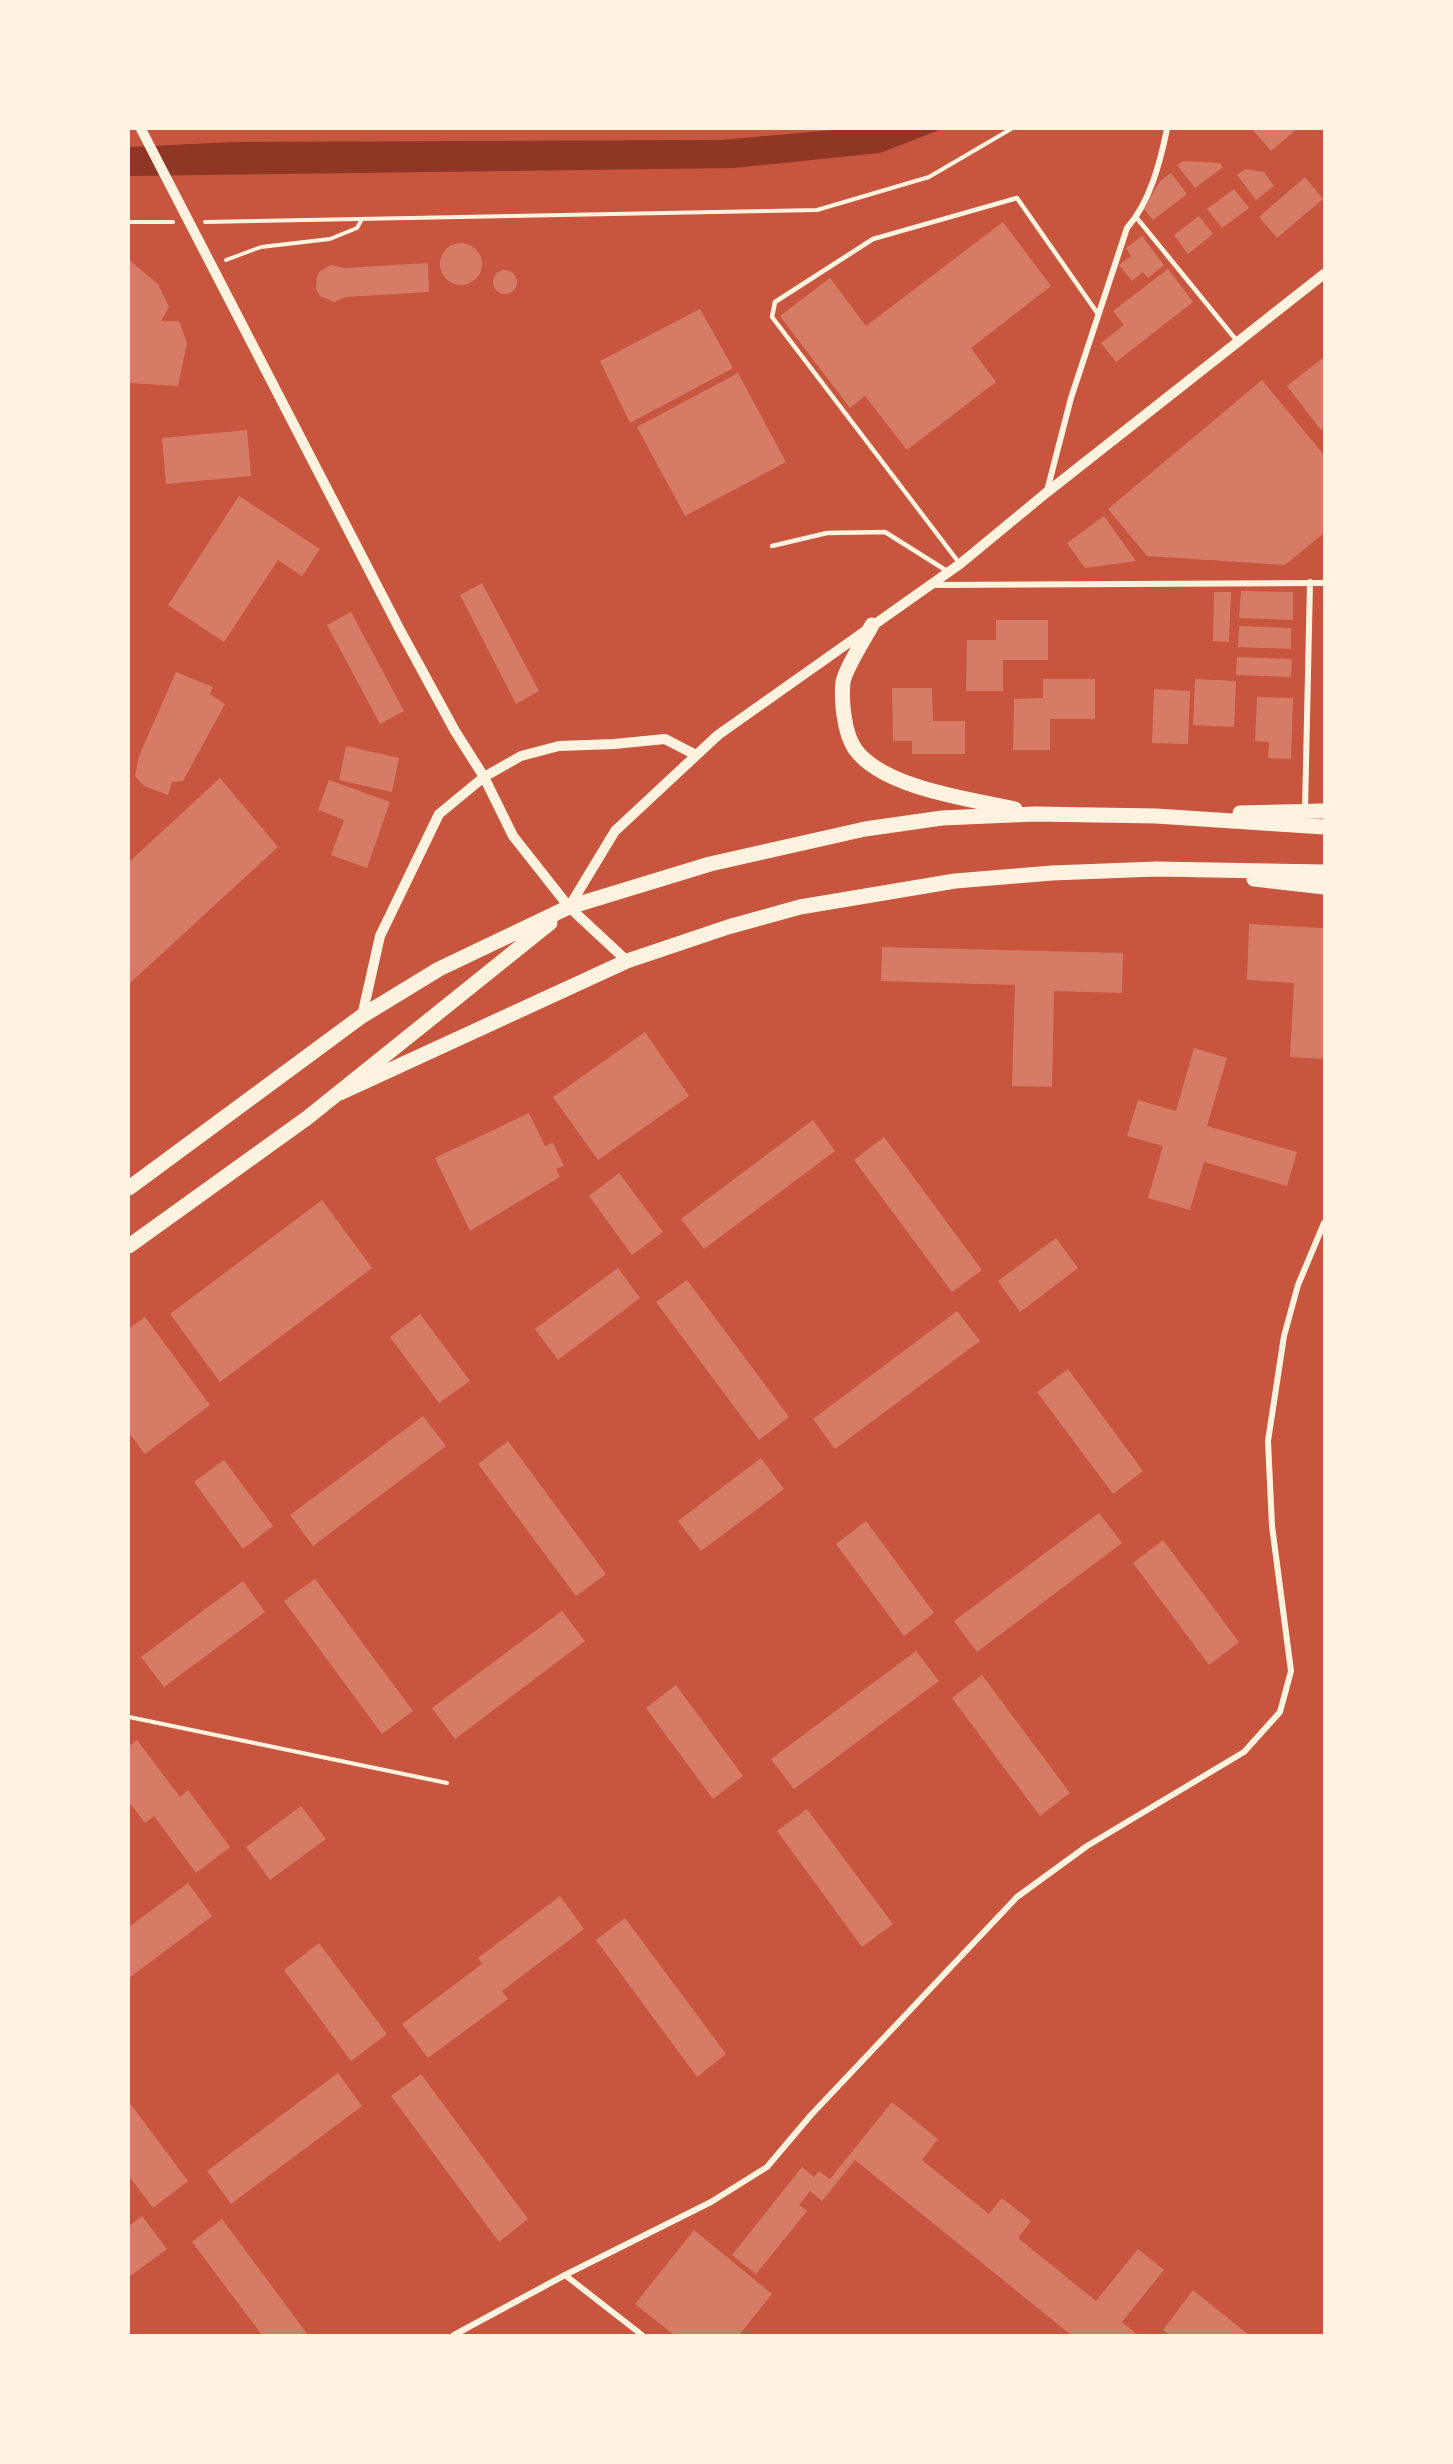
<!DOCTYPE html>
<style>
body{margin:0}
#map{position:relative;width:1453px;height:2464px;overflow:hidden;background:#c8553d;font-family:Raleway,sans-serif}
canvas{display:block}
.frame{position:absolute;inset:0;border:130px solid #fff3e0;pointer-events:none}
</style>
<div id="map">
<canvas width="1453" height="2464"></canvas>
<div class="frame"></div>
</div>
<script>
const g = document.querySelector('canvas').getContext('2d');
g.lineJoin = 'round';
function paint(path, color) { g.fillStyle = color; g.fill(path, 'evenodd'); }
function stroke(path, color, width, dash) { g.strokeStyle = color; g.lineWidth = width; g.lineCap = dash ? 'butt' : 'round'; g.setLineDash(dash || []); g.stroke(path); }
paint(new Path2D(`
 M845,129h97l-62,24 -146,15 -605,8v-29l105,-5 487,-2z`), '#8f3625');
paint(new Path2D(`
 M1252,129h45l-26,22z
 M1183,161l37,2 3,4 -28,21 -18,-23z
 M1245,169l19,3 10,14 -18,14 -19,-25z
 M1171,173l16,21 -34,26 -9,-11 16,-28z
 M1305,177l18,22 -46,39 -18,-21z
 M1234,189l15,19 -27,20 -15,-19z
 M1199,216l14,18 -25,20 -14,-19z
 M1003,222l48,64 -80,62 25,34 -89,68 -42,-54 -15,12 -70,-92 50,-38 36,48z
 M1142,236l22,29 -16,13 -5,-6 -11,9 -13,-16 12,-9 -5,-8z
 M440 264a21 21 0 1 1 42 0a21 21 0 1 1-42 0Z
 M129,260l29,24 11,23 -8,14h18l8,22 -9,43 -49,-3z
 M428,263l1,29 -83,5 -12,5 -14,-6 -4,-7 1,-13 3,-5 11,-6 13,3z
 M1168,269l25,33 -77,60 -15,-19 23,-18 -11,-14z
 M493 282a12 12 0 1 1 24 0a12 12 0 1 1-24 0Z
 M700,309l33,59 -103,55 -30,-62z
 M1324,357v71l-3,2 -34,-44z
 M738,373l48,89 -101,54 -48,-89z
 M1262,380l62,75v78l-39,32 -138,-9 -39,-47z
 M247,430l4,46 -85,8 -4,-46z
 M239,496l81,53 -18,27 -24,-16 -54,82 -56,-37z
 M1104,516l32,45 -51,7 -18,-25z
 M482,583l57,108 -23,13 -56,-109z
 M1241,591l52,1v28l-54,-2z
 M1214,592h17l-2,50 -16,-1z
 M351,612l53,99 -24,13 -53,-99z
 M996,620h52v40h-45v31h-37l1,-51h29z
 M1239,626l52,2v21l-53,-2z
 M1237,657l55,2 -1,18 -55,-2z
 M176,672l37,15 -3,7 15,10 -42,77 -11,1 -4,13 -24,-9 -9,-10 4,-20z
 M1043,679h52v40h-45v31h-37l1,-51 29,-1z
 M1195,679l41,2 -2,46 -41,-2z
 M892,688h40l1,33h32v33h-53v-13h-19z
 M1154,689l36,2 -2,53 -36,-1z
 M1257,697l36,1 -2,61 -23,-1 1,-16 -14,-1z
 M346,746l53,12 -7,34 -53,-12z
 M220,778l58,69 -149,137v-122z
 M329,780l61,22 -23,66 -36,-13 13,-35 -26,-10z
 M1249,924l75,4v131l-34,-2 4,-74 -47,-3z
 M882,947l241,6 -1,40 -68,-2 -2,96 -40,-1 3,-101 -134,-4z
 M645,1032l44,64 -91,64 -45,-63z
 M1194,1048l33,10 -20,68 90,26 -10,34 -83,-24 -14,48 -42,-12 15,-52 -36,-10 11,-36 38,11z
 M529,1113l16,33 8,-3 11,23 -8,3 4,8 -90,54 -35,-73z
 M813,1120l22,31 -131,98 -23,-30z
 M884,1137l98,133 -30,22 -98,-132z
 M619,1173l44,59 -31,23 -43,-59z
 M322,1200l50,68 -152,114 -50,-68z
 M1056,1238l22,30 -58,44 -22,-31z
 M618,1268l22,30 -82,62 -23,-31z
 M687,1280l102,137 -30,23 -103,-138z
 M957,1311l23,30 -145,108 -22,-30z
 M420,1314l50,67 -31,22 -49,-66z
 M145,1317l65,88 -65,49 -16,-21v-105z
 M1068,1369l75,102 -30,23 -76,-102z
 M423,1416l23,30 -133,100 -23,-31z
 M508,1441l98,133 -30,22 -98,-132z
 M761,1458l23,31 -83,62 -23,-30z
 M224,1460l49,66 -30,23 -49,-67z
 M1099,1513l23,30 -145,109 -23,-31z
 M866,1521l68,92 -30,23 -68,-92z
 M1163,1540l76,102 -30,23 -76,-102z
 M315,1579l98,132 -31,23 -98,-133z
 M243,1581l22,31 -101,75 -23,-30z
 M562,1611l23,30 -130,98 -23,-31z
 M916,1651l23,30 -145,108 -23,-30z
 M982,1675l88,118 -30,23 -88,-118z
 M676,1685l67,91 -30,23 -67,-91z
 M137,1740l43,57 8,-7 42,57 -34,26 -42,-57 -9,7 -16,-21v-56z
 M301,1806l25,33 -56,41 -24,-33z
 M807,1809l86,115 -31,23 -85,-116z
 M188,1883l24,33 -83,62v-51z
 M560,1896l24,33 -82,62 6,8 -80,59 -26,-34 80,-60 -4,-6z
 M625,1918l101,136 -29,23 -101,-137z
 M319,1943l68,91 -36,27 -67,-91z
 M338,2073l24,33 -131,98 -24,-33z
 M421,2074l107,145 -29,23 -108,-146z
 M129,2102l59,79 -35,27 -24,-32z
 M892,2102l46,37 -16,21 67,54 13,-16 29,23 -13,17 78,63 42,-52 26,21 -42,52 16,13h-67l-216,-175 -33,41 -12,-10 -11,14 8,6 -51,63 -24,-19 70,-88 12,10 5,-6 11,8z
 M142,2216l25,33 -38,28v-51z
 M222,2219l86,116h-46l-70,-93z
 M694,2230l78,64 -33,41h-65l-39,-31z
 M1193,2290l56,45h-80l-6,-5z`), '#d67c66');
stroke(new Path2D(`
 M129,222h44
 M205,222l612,-12 112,-33 82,-48
 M226,260l35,-13 69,-8 27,-11 5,-9
 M129,1717l318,66`), '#fff3e0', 4);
stroke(new Path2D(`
 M1136,217l101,124
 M772,546l55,-13 58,-1 62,39
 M960,564l-188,-247 3,-15 98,-63 144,-41 81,116`), '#fff3e0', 4.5);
stroke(new Path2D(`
 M1047,491l24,-93 56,-170c23,-26 33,-65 40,-99
 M932,585l392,-2
 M1305,810l5,-228
 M565,2275l77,60
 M454,2335l111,-60 146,-73 56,-35 44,-52 206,-218 70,-51 157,-94 36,-40 11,-41 -19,-145 -4,-85 16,-105 14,-51 26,-62`), '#fff3e0', 6);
stroke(new Path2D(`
 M141,129l259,501 55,101 29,46 29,59 56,71 58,54
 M569,907l46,-76 103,-96 242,-171 86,-71 278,-219
 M362,1016l18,-80 59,-122 45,-37 37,-21 38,-10 55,-2 51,-5 31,16`), '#fff3e0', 10);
stroke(new Path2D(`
 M872,625c-7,13 -27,44 -29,57 -2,18 1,51 12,67 28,39 114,50 160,60
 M1240,813l84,-2
 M1254,879l70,8
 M340,1093l287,-132 101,-34 72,-20 155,-26 97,-8 104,-4 168,3
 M129,1188l233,-172 77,-47 130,-62 141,-43 155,-35 77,-11 93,-4 121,2 168,11
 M129,1246l178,-128 243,-195`), '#fff3e0', 15);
</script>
